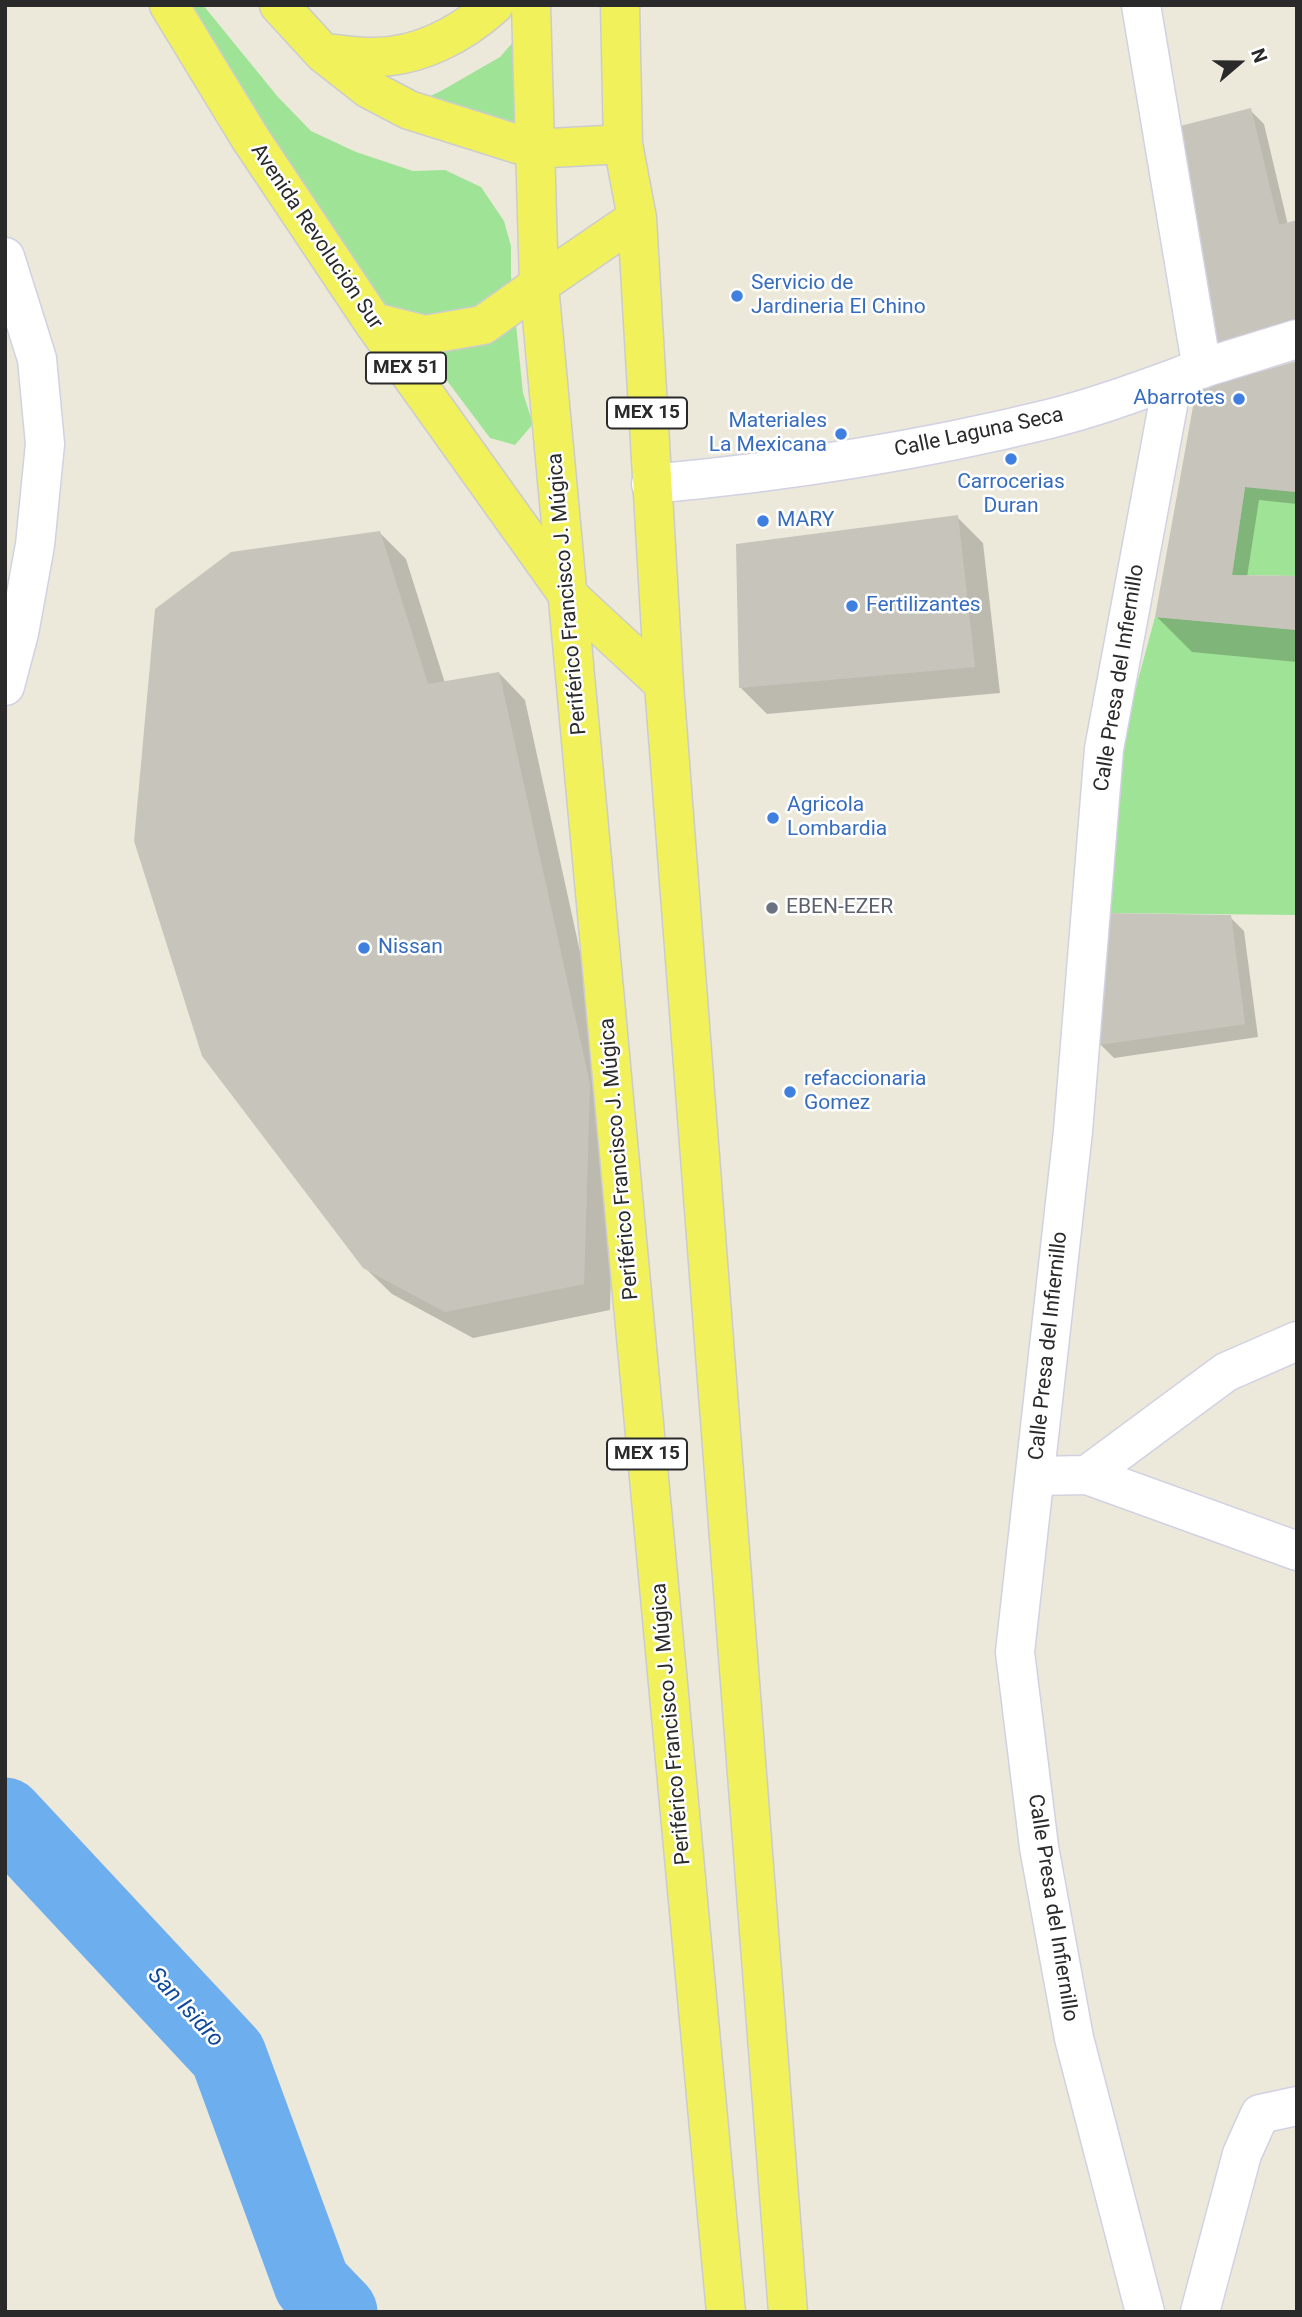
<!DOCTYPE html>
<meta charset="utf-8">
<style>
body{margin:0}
#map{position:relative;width:1302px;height:2317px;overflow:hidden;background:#ece9db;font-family:Roboto,sans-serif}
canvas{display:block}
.frame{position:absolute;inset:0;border:7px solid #2a2a2a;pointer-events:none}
.north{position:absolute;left:1204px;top:28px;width:70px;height:70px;-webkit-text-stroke:5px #fff;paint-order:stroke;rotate:70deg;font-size:19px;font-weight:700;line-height:28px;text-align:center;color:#2a2a2a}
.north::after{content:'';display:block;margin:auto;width:24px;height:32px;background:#2a2a2a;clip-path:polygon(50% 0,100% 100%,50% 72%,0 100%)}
</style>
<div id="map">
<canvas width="1302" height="2317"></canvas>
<div class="frame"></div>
<div class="north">N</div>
</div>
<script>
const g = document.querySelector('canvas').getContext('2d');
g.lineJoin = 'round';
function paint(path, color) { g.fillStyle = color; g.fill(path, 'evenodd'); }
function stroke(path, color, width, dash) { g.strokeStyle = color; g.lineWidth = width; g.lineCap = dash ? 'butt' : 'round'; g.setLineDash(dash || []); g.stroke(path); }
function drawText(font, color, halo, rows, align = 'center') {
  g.font = font + ' Roboto,sans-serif'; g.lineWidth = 5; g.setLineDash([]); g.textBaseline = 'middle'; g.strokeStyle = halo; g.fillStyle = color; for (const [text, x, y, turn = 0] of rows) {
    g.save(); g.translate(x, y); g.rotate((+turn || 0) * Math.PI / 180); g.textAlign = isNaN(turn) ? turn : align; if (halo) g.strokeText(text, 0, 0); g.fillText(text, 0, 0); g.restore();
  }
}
paint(new Path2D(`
 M186,5h17l75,92 33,34 45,21 57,19 32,-1 36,17 23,34 7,25v30l12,117 10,31 -18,21 -25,-7 -45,-60 -34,-32 -51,-57z
 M521,33l-2,95 -105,-24 27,-13 59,-34z
 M1245,487l52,5v84l-65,-1z
 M1155,617l142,13v285l-191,-2 12,-159z`), '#9fe397');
paint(new Path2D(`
 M1250,110l14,14 24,101 9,-3v113l-67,22 -14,-14z
 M1297,361v143l-38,-4 -12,77h50v85l-105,-10 -35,-35z
 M957,517l26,26 17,150 -233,21 -27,-27z
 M379,532l27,27 39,124 54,-10 26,27 90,412 -5,198 -137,28 -81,-44 -28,-27z
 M1230,917l14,14 14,106 -144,21 -14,-14z`), '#0003');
stroke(new Path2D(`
 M5,1816l223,239 84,229 27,28`), '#6daeef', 77);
paint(new Path2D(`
 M1251,108l28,117 18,-5v97l-82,27 -35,-218z
 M1297,361v131l-52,-5 -13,88 65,1v54l-142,-13 41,-227z
 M958,515l17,152 -236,21 -3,-144z
 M380,531l48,153 71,-12 91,412 -6,200 -139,28 -82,-44 -161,-212 -68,-215 21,-232 76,-57z
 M1106,913l125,2 14,109 -147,21z`), '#c7c5bb');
const minor = new Path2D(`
 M1141,5l61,364
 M5,257l32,102 8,85 -10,101 -16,88 -14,53
 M651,484c133,-12 268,-33 398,-65 52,-13 101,-32 151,-50 32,-10 65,-20 97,-30
 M1087,1475l139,-103 71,-31
 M1035,1476l52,-1 210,76
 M1145,2312l-71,-274 -35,-191 -24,-195 58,-521 31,-382 65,-349 13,-24
 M1200,2312l42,-158 18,-40 37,-8`);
const major = new Path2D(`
 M169,5l81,133 123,184 195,273 96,89
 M279,5l44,48 46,36 40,21 124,39 90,-5
 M531,5l8,280 187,2027
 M620,5l3,139 14,74 27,466 124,1628
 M323,53c16,1 32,4 48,4 46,1 90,-22 123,-52
 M373,322l52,13 58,-10 56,-40 98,-67`);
stroke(minor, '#d2d1e3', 41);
stroke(major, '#ccc', 41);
stroke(minor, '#fff', 38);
stroke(major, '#f1f15b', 38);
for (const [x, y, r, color] of [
 [737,296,7,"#3f7fe0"],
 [1239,399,7,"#3f7fe0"],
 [841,434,7,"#3f7fe0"],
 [1011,459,7,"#3f7fe0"],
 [763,521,7,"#3f7fe0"],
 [852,606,7,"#3f7fe0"],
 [773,818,7,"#3f7fe0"],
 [772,908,7,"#6b7280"],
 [364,948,7,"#3f7fe0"],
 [790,1092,7,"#3f7fe0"]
]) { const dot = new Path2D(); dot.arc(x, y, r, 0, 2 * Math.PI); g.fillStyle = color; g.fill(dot); stroke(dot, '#fff', 2.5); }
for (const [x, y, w] of [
 [406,368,80],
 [647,413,80],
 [647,1454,80]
]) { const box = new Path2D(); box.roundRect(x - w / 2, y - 15.5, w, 31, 5); g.fillStyle = '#fff'; g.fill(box); stroke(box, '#2a2a2a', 2); }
drawText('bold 19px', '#2a2a2a', null, [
 ["MEX 51",406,368],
 ["MEX 15",647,413],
 ["MEX 15",647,1454]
]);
drawText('21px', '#2a2a2a', '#fff', [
 ["Avenida Revolución Sur",316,237,56],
 ["Calle Laguna Seca",979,433,-12],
 ["Periférico Francisco J. Múgica",568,594,-95],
 ["Calle Presa del Infiernillo",1120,678,-81],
 ["Periférico Francisco J. Múgica",620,1159,-95],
 ["Calle Presa del Infiernillo",1049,1346,-84],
 ["Periférico Francisco J. Múgica",672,1724,-95],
 ["Calle Presa del Infiernillo",1052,1908,81]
]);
drawText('21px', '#366cbe', '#fff', [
 ["Servicio de",751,284],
 ["Jardineria El Chino",751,308],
 ["Abarrotes",1225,399,"right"],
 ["Materiales",827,422,"right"],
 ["La Mexicana",827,446,"right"],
 ["Carrocerias",1011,483,"center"],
 ["Duran",1011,507,"center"],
 ["MARY",777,521],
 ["Fertilizantes",866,606],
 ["Agricola",787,806],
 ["Lombardia",787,830],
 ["Nissan",378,948],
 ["refaccionaria",804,1080],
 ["Gomez",804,1104]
], 'left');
drawText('21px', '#5b616d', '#fff', [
 ["EBEN-EZER",786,908]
], 'left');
drawText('italic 23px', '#0d489b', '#fff', [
 ["San Isidro",185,2008,47]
]);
</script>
